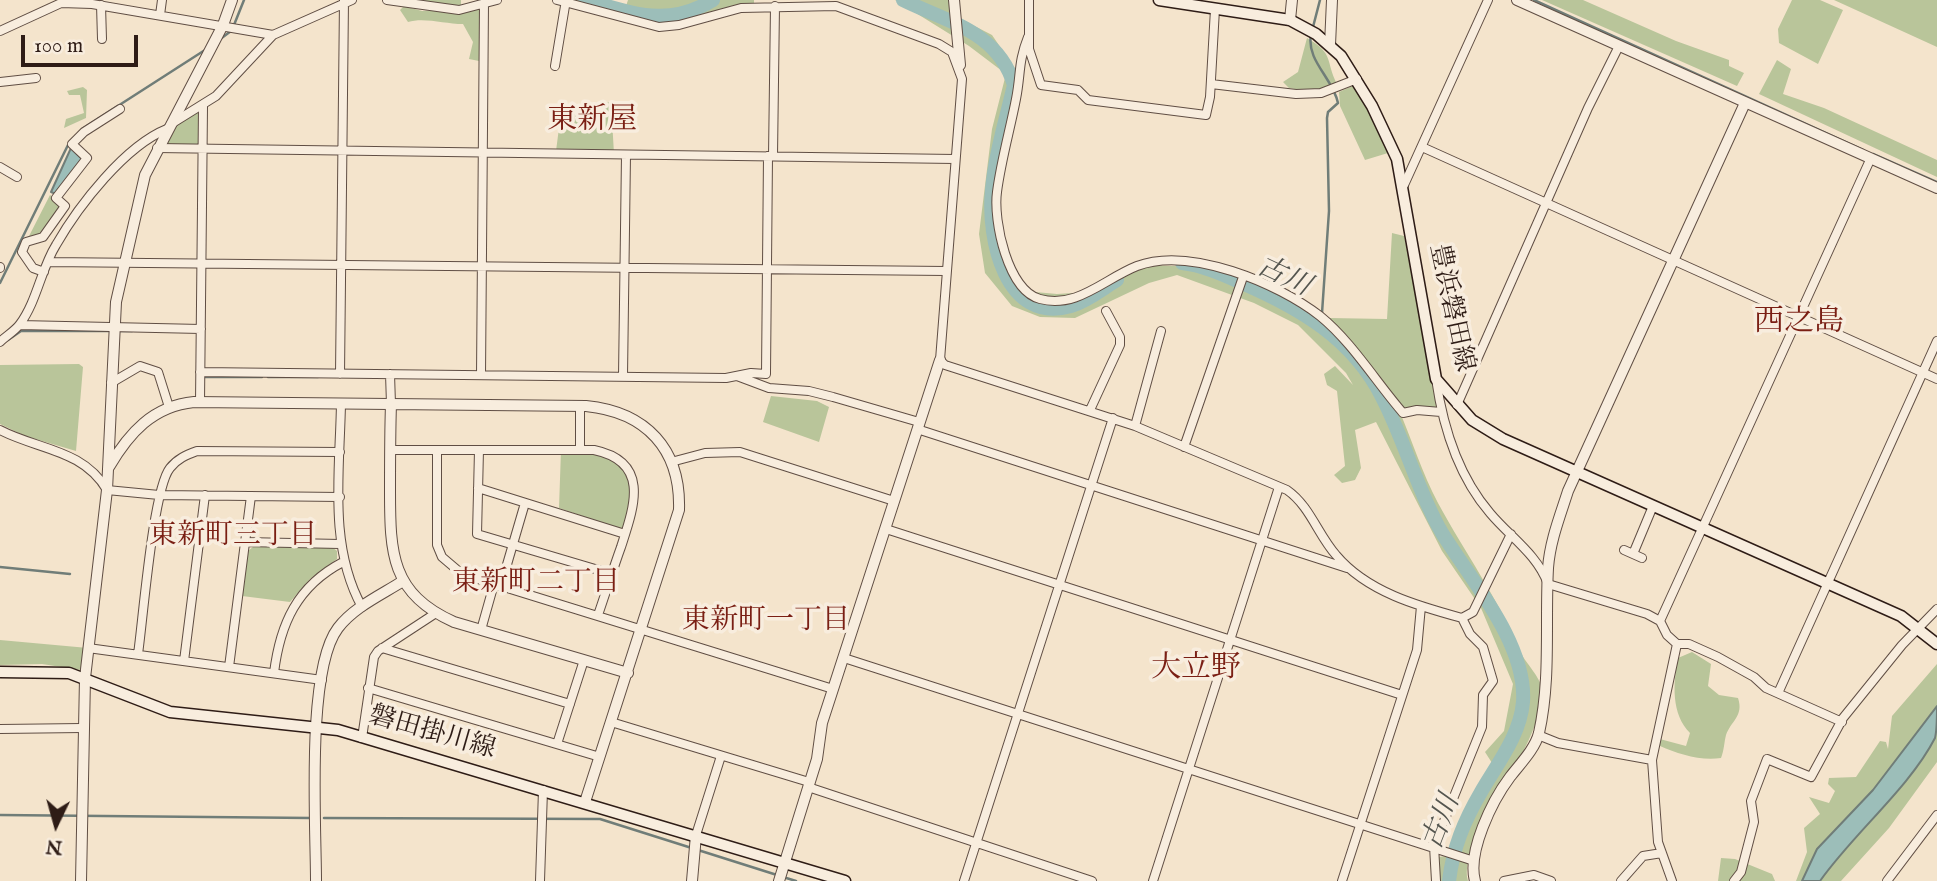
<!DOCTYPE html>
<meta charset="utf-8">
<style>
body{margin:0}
#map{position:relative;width:1937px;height:881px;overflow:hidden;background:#f4e4cc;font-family:"IM FELL English",serif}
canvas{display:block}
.north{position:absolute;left:21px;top:790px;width:70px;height:70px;-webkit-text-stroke:5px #f8edde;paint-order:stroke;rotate:185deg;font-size:19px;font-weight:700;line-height:28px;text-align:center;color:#2e1c16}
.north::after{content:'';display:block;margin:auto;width:24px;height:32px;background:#2e1c16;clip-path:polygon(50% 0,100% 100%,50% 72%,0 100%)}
.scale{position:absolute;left:21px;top:35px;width:117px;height:32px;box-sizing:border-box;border:4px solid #2e1c16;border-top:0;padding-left:9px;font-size:21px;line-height:24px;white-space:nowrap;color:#2e1c16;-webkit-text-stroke:5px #f8edde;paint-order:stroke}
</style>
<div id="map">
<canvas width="1937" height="881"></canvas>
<div class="north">N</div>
<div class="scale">100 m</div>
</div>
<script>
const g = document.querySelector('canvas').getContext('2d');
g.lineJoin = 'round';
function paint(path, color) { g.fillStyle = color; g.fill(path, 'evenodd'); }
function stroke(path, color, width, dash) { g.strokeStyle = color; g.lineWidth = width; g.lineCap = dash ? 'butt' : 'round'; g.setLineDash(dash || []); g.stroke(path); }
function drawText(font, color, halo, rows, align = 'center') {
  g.font = font + ' "IM FELL English","Noto Serif JP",serif'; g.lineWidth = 7; g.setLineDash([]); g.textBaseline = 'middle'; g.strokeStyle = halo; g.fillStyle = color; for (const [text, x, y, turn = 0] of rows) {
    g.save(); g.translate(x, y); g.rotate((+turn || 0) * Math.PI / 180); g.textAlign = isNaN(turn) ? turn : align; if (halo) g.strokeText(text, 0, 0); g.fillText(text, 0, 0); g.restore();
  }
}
paint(new Path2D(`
 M387,0h74v5l-5,4 13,2 15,-4v55l-15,-3 4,-17 -10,-18c-18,0 -39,-7 -55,-2l-8,-12 4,-4 18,5 27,-1z
 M566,0h42l18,6 2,-6h126v4l-98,22z
 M895,0h59l1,16 37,19 26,38 -22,122 8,49 20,47 33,3 31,-2 60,-27 51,2 84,27 47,32h-8l20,14 33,38 -46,-60 58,1 5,-86 12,3 37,176 -42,-2c13,30 23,63 39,93 27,50 60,95 82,148 5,12 23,28 22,41 -1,60 -85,145 -74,189h-31v-24l11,-1 44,-93 -7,-11 19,-21 9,-47 -32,-76 -39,-57 -66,-129 -21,8 6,38 -6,12 -13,3 -8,-8 11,-9 -8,-75 -10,-6 -3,-11 11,-8 18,19 -7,-12 -48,-48 -44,-22 -77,-28 -28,8 -74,35 -35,-1 -28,-11 -27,-33 -6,-39 13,-105 14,-55 -37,-28z
 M1542,0h41l93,41 53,19v6l15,7 -7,13z
 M1792,0h28l23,10 -25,54 -39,-21 -1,-14z
 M1834,0h103v47l-92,-42z
 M1307,38c28,16 18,23 30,46l-7,11 -41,-7 -6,-6 15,-10z
 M1777,60l14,9 -8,25 41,14 113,52v17l-178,-83z
 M1357,84l16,30 15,39 -23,7 -25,-54 -1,-14z
 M83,87l4,3 -1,28 -22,10 2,-9 18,-6 -4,-18h-11l-2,-4z
 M611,102l3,52 -58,-3 6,-46z
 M203,110v40l-46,-2 13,-23z
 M50,195l15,11 -22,31 -17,5z
 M79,364l4,3 -7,84 -51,-15 -25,-12v-59z
 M771,396l46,5 12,6 -10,35 -56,-20z
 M561,450h19l36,8 16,21 -6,52 -67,-23z
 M253,547h79l5,4v8l-27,20 -20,23 -48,-6 6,-45z
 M0,640l88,8 -7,22 -39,-6 -42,1z
 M1692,652l19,12 -3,22 11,9 19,3c6,18 -7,23 -12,37 -2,8 -2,16 -5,23 -21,3 -43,-4 -61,-12l-4,-8 30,8 4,-13c-19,-19 -17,-50 -12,-75z
 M1937,664v98l-48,66 -48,53h-45l11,-29 -3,-24 16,-14 -11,-17 20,6 6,-12 -7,-7 1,-6 27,-1 24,-36 6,1 2,7 4,-33z
 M1721,858l14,1 37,15 3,7h-57z`), '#b9c59a');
const water = new Path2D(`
 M71,148l11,11 -26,35 -5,-2z
 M1937,706c0,9 0,24 -2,32 -25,49 -82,96 -115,143h-18l15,-32 56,-59z`);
paint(water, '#9cbeb9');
stroke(water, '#707d78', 2);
stroke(new Path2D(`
 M1534,0l329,150
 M234,25l10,-25
 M1313,27l7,-27
 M1311,34c-5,27 22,44 27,69l-10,9 -1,6 2,93 -7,102
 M219,40l12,-9
 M82,129l123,-79
 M1873,154l64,28
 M0,283l68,-138
 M118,331h14
 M8,340l13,-9h90
 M202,377h60
 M268,377h50
 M0,567l70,7
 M0,815l311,3
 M324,818l276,1 177,56
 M783,877l13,4`), '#707d78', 2.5);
stroke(new Path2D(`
 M585,0c49,13 82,28 128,0
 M903,0c44,22 95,31 111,85 -8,34 -19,70 -22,105 -5,48 13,135 79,116 17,-5 31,-17 46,-26
 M1182,263c20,2 42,12 60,20 58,25 111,56 140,114 23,44 35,93 60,136 29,47 85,111 81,169 -3,34 -26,62 -42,90 -17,29 -28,56 -32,89`), '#9cbeb9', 14);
const minor = new Path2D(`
 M387,0l72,10 38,-10
 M557,0l102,27 20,-2 62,-17 95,-2 103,38 13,8 10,27 -22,281 5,5 190,61 152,64c23,16 31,45 49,65 31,37 82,51 126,63l11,-6 38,-78
 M1029,0v49l12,36 37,5 10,10 118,15 4,-18 5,-88
 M101,5l1,34
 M160,15l2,-15
 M0,31l61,-28 31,1 181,31 79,-35
 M1028,37c-10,25 -7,37 -12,62 -6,31 -15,62 -19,93 -4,29 11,99 43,107 37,10 64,-20 97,-33 52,-20 141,17 183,50 32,26 56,66 83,97l14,-3 24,2
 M555,66l11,-66
 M0,82l36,-4
 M1211,84l85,10 25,-1 36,-14
 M171,124l45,-28 57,-61
 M1422,147l515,232
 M157,148l798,11
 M773,156l2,-150
 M0,167l17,10
 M1404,185l84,-185
 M48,262l898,9
 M0,267v1
 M44,272l-11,-4 -11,-16 4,-10 17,-5 22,-31 -9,-8 31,-40 -15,-14 12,-12 36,-23
 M20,325l181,4
 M0,342c6,-6 15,-11 20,-18 17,-23 21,-55 36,-79 23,-40 69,-99 111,-116
 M200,372l526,6 25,-5 15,1 2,-218
 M340,374l4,-374
 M390,374l1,30
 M481,375l3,-372
 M623,376l3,-221
 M737,376l32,12 40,3 24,6 86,25
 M1436,379c7,48 23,98 54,134 20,24 47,41 58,71l99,30 13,7 7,14 10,9h12l29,13 36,20 12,11 76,34
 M111,383l29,-17 18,6 11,35
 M200,402l3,-295
 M341,403c-1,67 -13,143 21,204
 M1457,405l131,-297 31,-62
 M1090,410l30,-65v-8l-14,-26
 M1135,426l26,-95
 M917,429l430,139
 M0,430c38,20 83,19 107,60l52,5 181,2
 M1184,447l59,-170
 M390,450h204c57,12 40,57 27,97 -8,22 -15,45 -23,68
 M437,450v95l5,12 20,17 371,115
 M479,450l-2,84 135,40
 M580,450v-44
 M671,462l34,-9 35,-1 154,49
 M478,488l147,46
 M886,529l516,166
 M245,542l95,2
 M1624,550l18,8
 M1633,554l20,-48
 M501,585l24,-82
 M1660,621l210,-461
 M481,630l13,-46
 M88,648l234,32
 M382,648l188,56
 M138,654c5,-34 15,-165 32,-186 7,-9 16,-13 27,-17l143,1
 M844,658l630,203
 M184,661l21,-166
 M229,667l22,-171
 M274,673c6,-49 23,-87 69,-111
 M368,688l232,69
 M1779,691l158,-350
 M611,722l198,60
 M0,729l82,-1
 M1538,735l20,8 94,17
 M362,738l12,-81 4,-6 58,-38
 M557,744l27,-84
 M808,787l284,94
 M696,835l25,-79
 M540,881l3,-91
 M964,881l149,-463
 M1153,881l126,-394
 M1342,881l75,-231 4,-44
 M1436,881l-2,-35 48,-119 1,-32 10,-14 -10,-34 -13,-13 -8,-16
 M1504,881l30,-6 17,6
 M1621,881l22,-25 19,-3
 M1672,881l-14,-39 -6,-82 25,-116
 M1734,881l7,-9 13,-50 -3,-21 16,-42 44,18 32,-59 59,-73 35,-36
 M1887,881l50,-66`);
const tertiary = new Path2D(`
 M954,0l6,65
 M1517,0l420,188
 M1290,20l2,-20
 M1330,45l2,-45
 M391,404c-1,29 -1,58 -1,87 0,62 1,103 64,131l174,51
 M109,467c20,-34 44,-61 85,-65l392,4c60,6 95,43 93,104l-94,292
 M81,881l4,-203 22,-188 9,-188 29,-127 78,-150 9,-25
 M316,881c0,-56 -10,-211 22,-253 16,-21 43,-33 65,-47
 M692,881l4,-46
 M779,881l38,-122 5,-36 118,-363
 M1475,881c-8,-29 17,-80 35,-104 10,-13 25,-28 29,-44 12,-54 6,-110 9,-165 2,-27 12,-52 20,-77l177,-388`);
const secondary = new Path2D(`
 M1159,0l131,20 26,14 25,22 31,50 25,53 39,220 36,41 31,19 398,177 36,28
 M0,672l69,1 101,39 168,18 507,151`);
stroke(minor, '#604e44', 10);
stroke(tertiary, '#604e44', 12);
stroke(secondary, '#2e1c16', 13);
stroke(minor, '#f8edde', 8);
stroke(tertiary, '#f8edde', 10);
stroke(secondary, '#f8edde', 10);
drawText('26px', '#2e1c16', '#f8edde', [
 ["豊浜磐田線",1450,308,78],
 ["磐田掛川線",432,734,16]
]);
drawText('italic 28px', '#54554f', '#f8edde', [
 ["古川",1283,278,25],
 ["古川",1443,823,-69]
]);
drawText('28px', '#7a1f14', '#f8edde', [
 ["東新町三丁目",233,537],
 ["東新町二丁目",536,584],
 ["東新町一丁目",766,622]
]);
drawText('30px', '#7a1f14', '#f8edde', [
 ["東新屋",592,122],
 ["西之島",1799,324],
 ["大立野",1196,670]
]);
</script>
